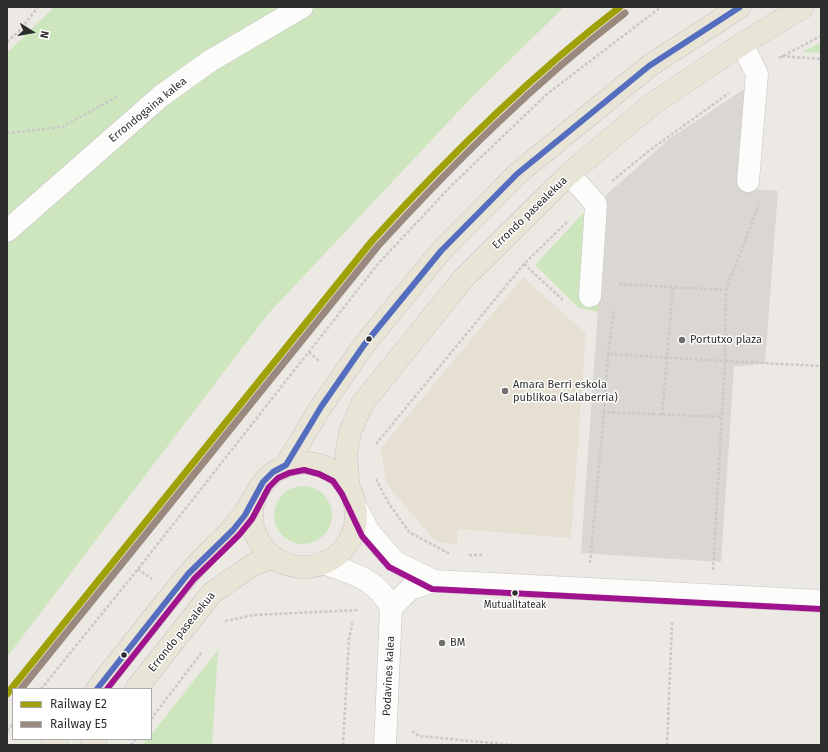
<!DOCTYPE html>
<style>
body{margin:0}
#map{position:relative;width:828px;height:752px;overflow:hidden;background:#ece8e4;font-family:"Fira Sans",sans-serif}
canvas{display:block}
.frame{position:absolute;inset:0;border:8px solid #2e2e2e;pointer-events:none}
.legend{position:absolute;left:12px;top:688px;width:140px;height:52px;box-sizing:border-box;background:#fff;border:1px solid #ababab;margin:0;padding:5px 7px;list-style:none;font-size:12px;color:#2e2e2e}
.legend li{display:flex;align-items:center;gap:8px;height:20px}
.legend b{width:20px;border:1px solid #ababab}
.north{position:absolute;left:12px;top:12px;width:40px;height:40px;-webkit-text-stroke:3px #fff;paint-order:stroke;rotate:101deg;font-size:11px;font-weight:700;line-height:16px;text-align:center;color:#2e2e2e}
.north::after{content:'';display:block;margin:auto;width:14px;height:18px;background:#2e2e2e;clip-path:polygon(50% 0,100% 100%,50% 72%,0 100%)}
</style>
<div id="map">
<canvas width="828" height="752"></canvas>
<div class="frame"></div>
<ul class="legend">
<li><b style="height:5px;background:#a0a109"></b>Railway E2</li>
<li><b style="height:5px;background:#9a897e"></b>Railway E5</li>
</ul>
<div class="north">N</div>
</div>
<script>
const g = document.querySelector('canvas').getContext('2d');
g.lineJoin = 'round';
function paint(path, color) { g.fillStyle = color; g.fill(path, 'evenodd'); }
function stroke(path, color, width, dash) { g.strokeStyle = color; g.lineWidth = width; g.lineCap = dash ? 'butt' : 'round'; g.setLineDash(dash || []); g.stroke(path); }
function drawText(font, color, halo, rows, align = 'center') {
  g.font = font + ' "Fira Sans",sans-serif'; g.lineWidth = 3; g.setLineDash([]); g.textBaseline = 'middle'; g.strokeStyle = halo; g.fillStyle = color; for (const [text, x, y, turn = 0] of rows) {
    g.save(); g.translate(x, y); g.rotate((+turn || 0) * Math.PI / 180); g.textAlign = isNaN(turn) ? turn : align; if (halo) g.strokeText(text, 0, 0); g.fillText(text, 0, 0); g.restore();
  }
}
paint(new Path2D(`
 M523,277l63,57 -15,204 -113,-9 -1,16 -22,-4 -49,-58 -5,-35z`), '#e6e0d3');
paint(new Path2D(`
 M54,7h510l-91,89 -205,218 -261,343v-604z
 M821,43v10l-19,-1z
 M585,211l14,89 -1,12 -19,-4 -44,-43z
 M274 515a29 29 0 1 1 58 0a29 29 0 1 1-58 0Z
 M218,650l-6,95h-69l4,-6h4v-4z`), '#cee6be');
paint(new Path2D(`
 M746,88l-7,100 39,3 -13,172 -31,4 -13,195 -140,-9 25,-358 63,-56z`), '#dad6d2');
const minor = new Path2D(`
 M742,44l15,30 -9,107
 M569,174l27,30 -6,92
 M7,231l154,-135 49,-35 92,-54
 M355,505l14,27 26,30 39,19 387,20
 M322,563c28,9 56,16 69,45l-6,137
 M391,608l19,-19 24,-8`);
const major = new Path2D(`
 M252 515a52 52 0 1 1 104 0a52 52 0 1 1-104 0Z
 M286,465l35,-58 43,-62 77,-94 76,-77 132,-108 91,-59
 M349,490l-3,-35 4,-23 12,-28 101,-125 106,-105 82,-69 91,-61 61,-37
 M97,689c30,-38 60,-77 91,-114 23,-28 48,-44 65,-76
 M136,689l76,-96 42,-29 21,-6
 M52,745l5,-6
 M91,745l5,-6`);
stroke(minor, '#c5c4c5', 23);
stroke(major, '#c6c5c4', 23);
stroke(new Path2D(`
 M7,42l14,-13 17,-22
 M782,56l39,3
 M779,58l42,-22
 M7,133l55,-6 56,-31
 M612,181l38,-31 79,-57
 M524,264l40,37
 M726,290l33,-85
 M309,352l11,10
 M608,354l6,-45
 M604,412l4,-58 117,7 1,-71 -108,-6
 M662,415l11,-127
 M376,444l148,-180 44,-43
 M376,479l12,23 21,30 41,22
 M469,555h13
 M590,563l14,-151 118,5
 M138,569l14,10
 M713,570l12,-209 96,5
 M225,621l29,-6 105,-5
 M41,689l97,-120 240,-305 73,-78 96,-92 114,-87
 M151,719l51,-67
 M7,731l6,-7
 M412,731l7,5 94,9
 M131,745l5,-6
 M343,745l6,-106 4,-19
 M667,745l5,-123`), '#c9c9c8', 2.5, [3, 2]);
stroke(minor, '#fcfcfb', 22);
stroke(major, '#e8e4d6', 22);
stroke(new Path2D(`
 M97,689l91,-115 45,-44 12,-15 18,-33 10,-10 13,-7 35,-58 43,-62 77,-94 76,-77 132,-108 91,-59`), '#546dbe', 6);
stroke(new Path2D(`
 M107,689l87,-110 45,-44 13,-16 17,-32 9,-9 11,-5 15,-3 15,4 14,7 9,13 20,42 27,31 43,22 389,20`), '#a0138e', 6);
stroke(new Path2D(`
 M7,694l365,-453c77,-85 157,-164 248,-234`), '#a0a109', 7);
stroke(new Path2D(`
 M21,689l357,-443c77,-84 156,-163 247,-233`), '#9a897e', 7);
for (const [x, y, r, color] of [
 [369,339,3.5,"#2e2e2e"],
 [682,340,4,"#706f6e"],
 [505,391,4,"#706f6e"],
 [515,593,3.5,"#2e2e2e"],
 [442,643,4,"#706f6e"],
 [124,655,3.5,"#2e2e2e"]
]) { const dot = new Path2D(); dot.arc(x, y, r, 0, 2 * Math.PI); g.fillStyle = color; g.fill(dot); stroke(dot, '#fff', 1.5); }
drawText('10px', '#2e2e2e', '#fff', [
 ["Mutualitateak",515,605]
]);
drawText('11px', '#2e2e2e', '#fff', [
 ["Errondogaina kalea",148,110,-39],
 ["Errondo pasealekua",530,213,-44],
 ["Errondo pasealekua",182,632,-51],
 ["Podavines kalea",389,676,-87]
]);
drawText('11px', '#2e2e2e', '#fff', [
 ["Portutxo plaza",690,340],
 ["Amara Berri eskola",513,385],
 ["publikoa (Salaberria)",513,398],
 ["BM",450,643]
], 'left');
</script>
